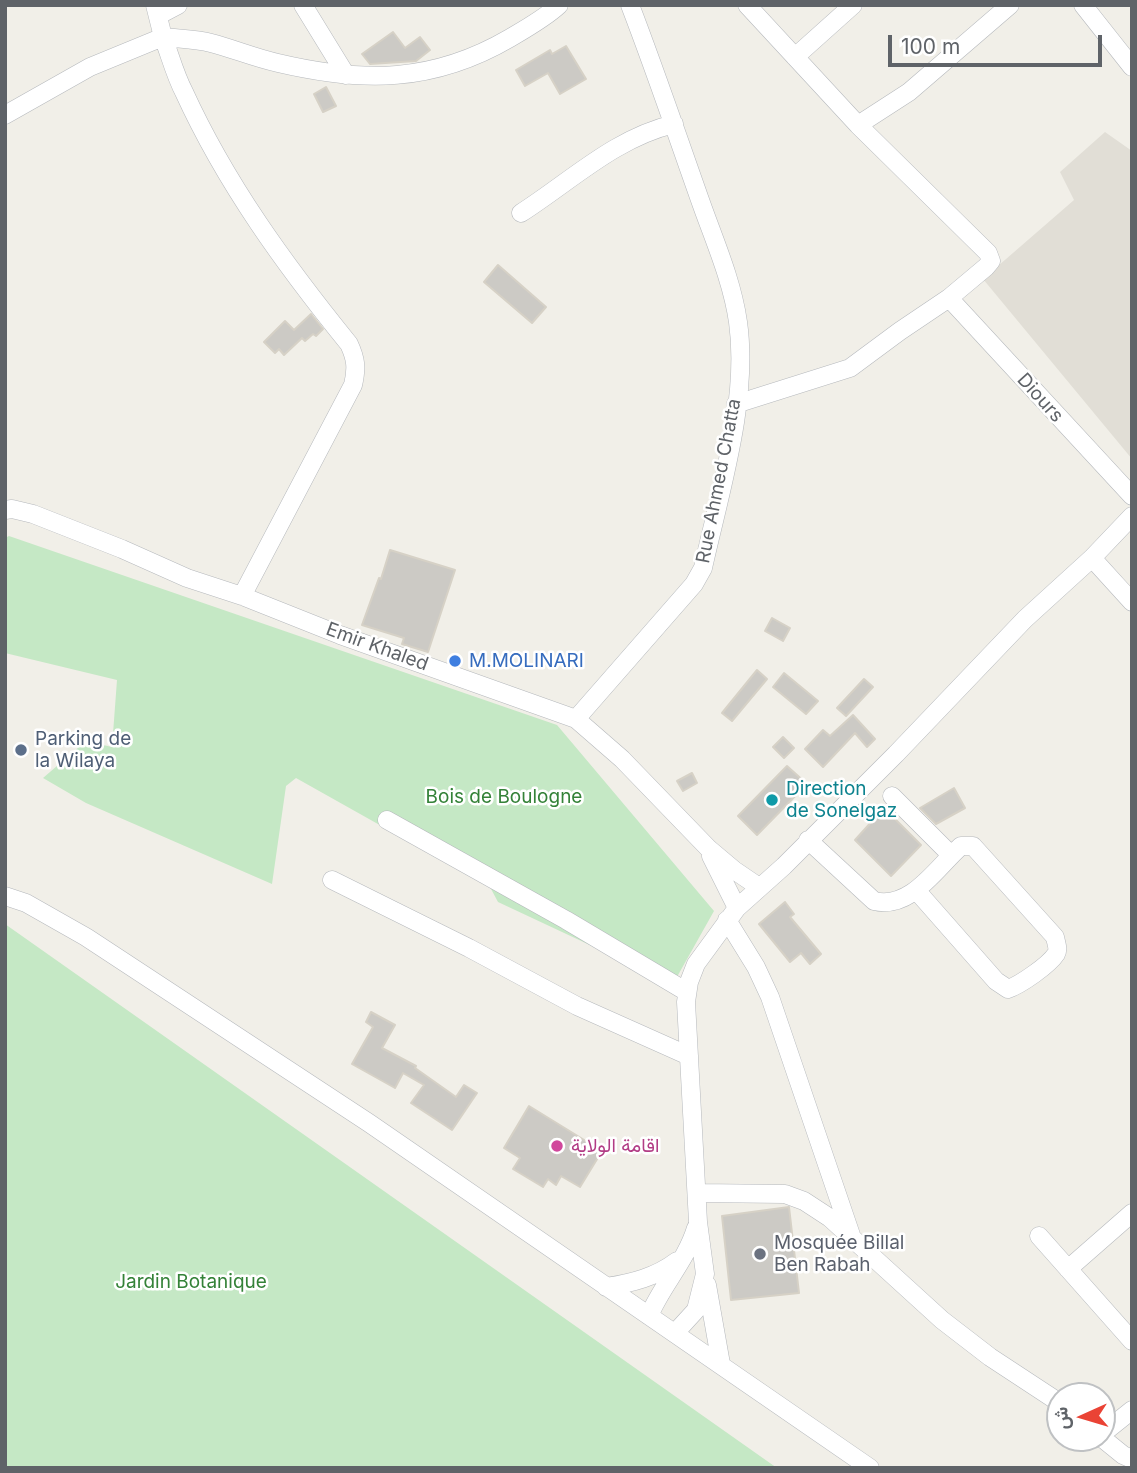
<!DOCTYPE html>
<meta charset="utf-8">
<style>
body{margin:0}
#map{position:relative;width:1137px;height:1473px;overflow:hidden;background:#f1efe8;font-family:Inter,Vazirmatn,sans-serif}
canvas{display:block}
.frame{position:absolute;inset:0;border:7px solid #5f6368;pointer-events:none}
.north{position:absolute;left:1046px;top:1382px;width:70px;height:70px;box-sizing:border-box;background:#fff;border:2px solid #bfc1c3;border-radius:50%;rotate:266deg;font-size:19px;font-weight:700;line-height:28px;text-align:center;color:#5f6368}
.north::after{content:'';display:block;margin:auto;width:24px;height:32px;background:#ea4335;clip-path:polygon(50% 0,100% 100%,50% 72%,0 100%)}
.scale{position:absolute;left:888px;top:35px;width:214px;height:32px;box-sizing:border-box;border:4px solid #5f6368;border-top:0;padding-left:9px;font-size:21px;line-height:24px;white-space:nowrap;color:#5f6368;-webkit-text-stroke:5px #fff;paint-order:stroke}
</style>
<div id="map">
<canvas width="1137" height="1473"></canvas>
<div class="frame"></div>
<div class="north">ش</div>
<div class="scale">100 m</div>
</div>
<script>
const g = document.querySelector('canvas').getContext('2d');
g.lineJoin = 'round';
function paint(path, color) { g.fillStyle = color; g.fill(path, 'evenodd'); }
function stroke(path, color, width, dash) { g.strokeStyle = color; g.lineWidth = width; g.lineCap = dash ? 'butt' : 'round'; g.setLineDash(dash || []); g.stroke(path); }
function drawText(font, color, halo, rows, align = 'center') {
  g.font = font + ' Inter,Vazirmatn,sans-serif'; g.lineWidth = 5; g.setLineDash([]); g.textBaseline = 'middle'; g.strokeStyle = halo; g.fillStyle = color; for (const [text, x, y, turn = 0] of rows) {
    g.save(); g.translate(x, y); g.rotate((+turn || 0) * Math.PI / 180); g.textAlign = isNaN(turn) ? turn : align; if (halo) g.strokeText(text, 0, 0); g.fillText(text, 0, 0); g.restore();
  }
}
paint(new Path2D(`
 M1105,132l27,19v308l-149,-180 91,-79 -14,-28z`), '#e1ded6');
paint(new Path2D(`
 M9,536l548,189 157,186 -41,73 -175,-82 -8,-15 -194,-109 -10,8 -14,98 -186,-81 -43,-25 43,-37 26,6 5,-67 -112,-27v-115z
 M5,924l772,544h-772z`), '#c5e8c5');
const building = new Path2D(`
 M393,32l12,16 15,-11 10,13 -14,11 -46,3 -8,-10z
 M566,46l20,33 -26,15 -12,-21 -23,13 -9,-16 34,-20 2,4z
 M326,87l10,19 -13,6 -9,-18z
 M498,265l48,42 -14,16 -48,-41z
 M311,314l12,15 -7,7 -3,-2 -8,7 -3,-3 -18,17 -5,-6 -4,4 -11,-11 21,-21 9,9z
 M390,550l65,20 -27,82 -26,-8 2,-6 -42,-13 17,-47 2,1z
 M772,618l18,10 -7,13 -18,-10z
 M757,670l10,9 -35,42 -10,-8z
 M784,673l34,28 -12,13 -33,-27z
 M864,679l9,8 -27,29 -9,-8z
 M853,715l22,24 -8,8 -12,-14 -32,34 -18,-18 18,-19 7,6z
 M783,737l11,11 -10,10 -11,-11z
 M787,766l20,18 -50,51 -19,-19z
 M692,773l5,10 -14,8 -6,-10z
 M954,788l11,20 -29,16 -16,-16z
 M884,808l37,37 -30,31 -36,-36z
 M785,902l9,12 -4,3 31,37 -11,10 -9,-11 -11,9 -31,-38z
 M371,1012l24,13 -13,23 34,18 -1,2 41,29 8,-12 13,8 -25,37 -41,-27 13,-18 -21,-12 -8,15 -43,-24 21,-37 -7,-5z
 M529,1106l73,45 -22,36 -19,-11 -5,9 -8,-6 -5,8 -30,-18 7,-11 -16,-10z
 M789,1207l10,86 -68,7 -9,-84z`);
paint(building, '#cccac5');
stroke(building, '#d6d1c6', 2);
const minor = new Path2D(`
 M155,5l8,32c16,2 33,2 48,6 23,6 44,15 67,20 85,20 155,20 232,-25 17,-10 35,-20 49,-33
 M303,5l43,70
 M747,5l111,120 130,128 3,8 -5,6 -37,31
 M1083,5l49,62
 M159,15l19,-10
 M795,57l58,-52
 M5,115l85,-48 73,-30c7,18 12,38 21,55 42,92 101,173 165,252 7,15 8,24 4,41l-111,211
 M858,125l51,-33 101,-87
 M521,213c50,-32 94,-75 153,-89
 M736,404l114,-36 50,-37 49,-33 183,198
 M5,510l7,-1 21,5 89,35 65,29 55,18 98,39 236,84 46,40 87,90 25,21 25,17
 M1092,558l40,44
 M576,719l118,-135 9,-16c17,-77 46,-168 35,-246 -6,-42 -24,-82 -38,-122 -23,-65 -45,-130 -70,-195
 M892,796l59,59
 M387,820l179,100 121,72
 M808,840l66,61c37,9 62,-33 87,-55h12l82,91c1,6 4,12 1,17 -7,11 -36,31 -48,35l-12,-8 -80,-91
 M711,856l26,52
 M332,880l137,68 108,58 112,50
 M5,896l21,7 60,34 283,186 501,345
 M727,920l29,47 14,30 81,238
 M698,1193l87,1 19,7 26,17 112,102 48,37 70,46
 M1039,1236l93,105
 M1068,1269l64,-56
 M707,1285l14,79
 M606,1287c26,-4 50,-10 71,-26
 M649,1316c13,-31 37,-55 47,-88
 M675,1333l21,-23 9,-36 -7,-52 -12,-220 3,-20 7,-18 41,-56 47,-42 112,-112 129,-135 67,-61 40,-42
 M1102,1434l30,-24
 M1102,1438l21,17 9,4`);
stroke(minor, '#b5b8bc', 19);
stroke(minor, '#fff', 18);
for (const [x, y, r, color] of [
 [455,661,7,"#3f7fe0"],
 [21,750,7,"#5c6f8a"],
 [772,800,7,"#0f9aa8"],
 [557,1146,7,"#d1479c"],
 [760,1254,7,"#6b7280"]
]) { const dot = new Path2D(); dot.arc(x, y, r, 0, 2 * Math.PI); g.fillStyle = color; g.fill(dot); stroke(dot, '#fff', 2.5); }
drawText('19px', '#5f6368', '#fff', [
 ["Diours",1040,398,48],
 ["Rue Ahmed Chatta",719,481,-79],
 ["Emir Khaled",377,647,20]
]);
drawText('19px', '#366cbe', '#fff', [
 ["M.MOLINARI",469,661]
], 'left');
drawText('19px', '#4e5e75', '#fff', [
 ["Parking de",35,739],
 ["la Wilaya",35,761]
], 'left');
drawText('19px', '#0d838f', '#fff', [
 ["Direction",786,789],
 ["de Sonelgaz",786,811]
], 'left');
drawText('19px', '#348238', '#fff', [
 ["Bois de Boulogne",504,797],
 ["Jardin Botanique",191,1282]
]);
drawText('19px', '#b23c85', '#fff', [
 ["اقامة الولاية",571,1146]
], 'left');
drawText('19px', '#5b616d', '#fff', [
 ["Mosquée Billal",774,1243],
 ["Ben Rabah",774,1265]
], 'left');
</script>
